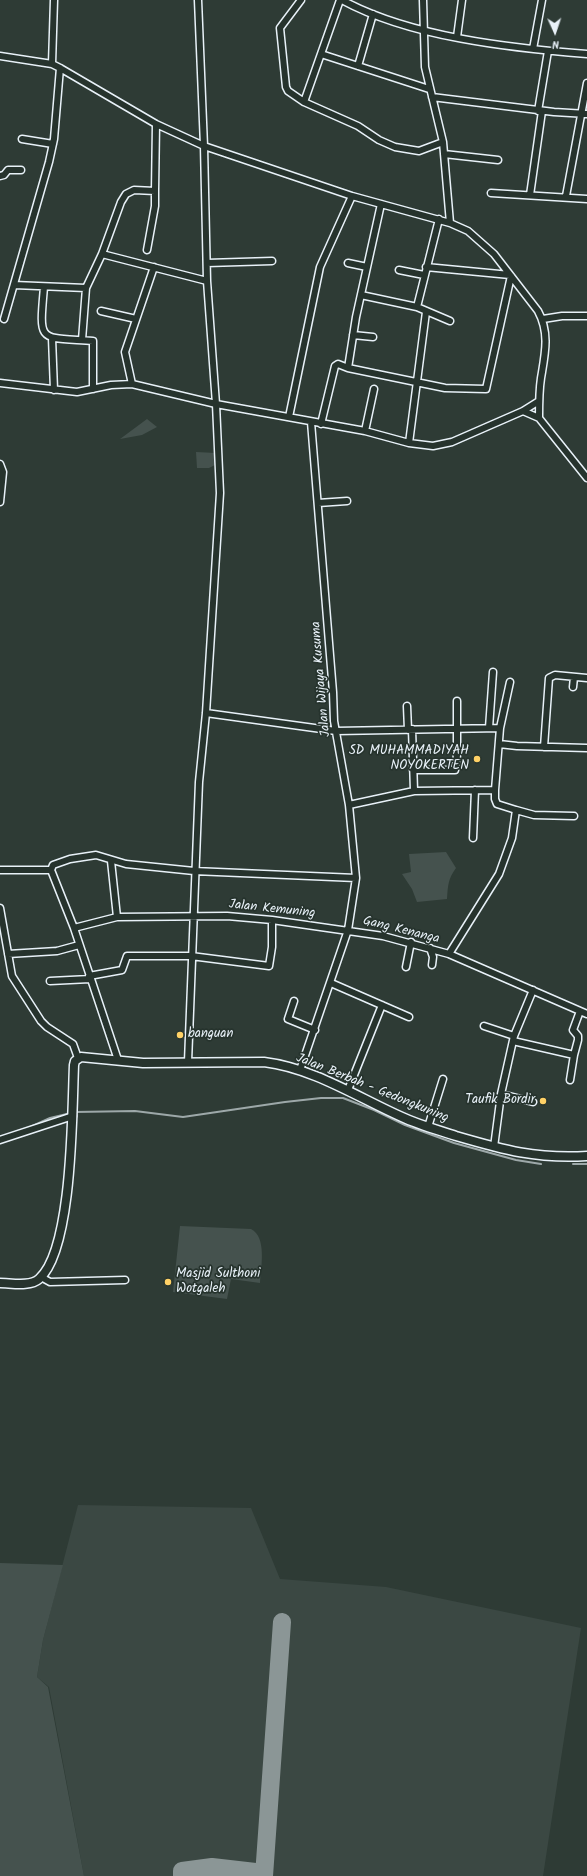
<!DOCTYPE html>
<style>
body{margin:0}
#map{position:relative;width:587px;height:1876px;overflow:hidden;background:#2e3b35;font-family:Kalam,sans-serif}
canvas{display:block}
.north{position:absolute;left:535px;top:12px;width:40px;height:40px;-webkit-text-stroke:3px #26332d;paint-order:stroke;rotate:177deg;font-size:11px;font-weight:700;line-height:16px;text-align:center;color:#e8f1f8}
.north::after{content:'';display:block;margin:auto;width:14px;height:18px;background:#e8f1f8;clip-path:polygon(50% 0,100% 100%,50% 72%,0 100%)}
</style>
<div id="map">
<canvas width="587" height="1876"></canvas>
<div class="north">N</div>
</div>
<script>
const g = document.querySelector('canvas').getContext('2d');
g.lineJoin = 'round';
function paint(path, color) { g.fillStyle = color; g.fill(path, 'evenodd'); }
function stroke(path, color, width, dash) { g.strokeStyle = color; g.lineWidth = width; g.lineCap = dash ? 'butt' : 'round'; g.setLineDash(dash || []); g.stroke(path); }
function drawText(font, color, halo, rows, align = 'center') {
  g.font = font + ' Kalam,sans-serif'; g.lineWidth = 3.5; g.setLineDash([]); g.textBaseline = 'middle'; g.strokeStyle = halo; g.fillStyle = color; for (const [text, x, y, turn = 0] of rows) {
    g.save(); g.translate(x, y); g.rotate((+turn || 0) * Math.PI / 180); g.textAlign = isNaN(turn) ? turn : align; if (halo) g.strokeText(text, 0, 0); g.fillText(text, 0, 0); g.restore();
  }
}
paint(new Path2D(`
 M78,1505l173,3 29,71 106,8 195,41 -38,248h-459l-35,-189 -12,-10 6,-37z`), '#3b4843');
paint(new Path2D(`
 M147,419l10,8 -15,8 -22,4z
 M196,452l20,1 1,11 -8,4h-12z
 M446,852l10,16c-8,11 -8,17 -9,31l-30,3 -5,-13 -10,-15 9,-2 -2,-18z
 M180,1226l71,3c16,8 10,38 9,54l-29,-4 -4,20 -54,-7z
 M0,1563l63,2 -20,75 -6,37 11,10 36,189h-84z`), '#45524e');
stroke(new Path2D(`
 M75,1112l60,-1 48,6 102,-15 36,-4h22l31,12 31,15 49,18 62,17 25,4
 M28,1128l22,-10 21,-5
 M573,1164h14`), '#9da8a9', 2);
stroke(new Path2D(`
 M182,1876v-5l30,-4 52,6
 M264,1876l18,-254`), '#8b9696', 18);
const street = new Path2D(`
 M301,0l-21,28 6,59 2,4 16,11 54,24 21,14 16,7 24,4 24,-9
 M342,0c68,37 168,48 245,54
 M423,0l2,67 18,75 7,81
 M457,37l5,-37
 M533,49l9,-49
 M321,54l108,35
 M0,56l52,8 8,4 96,56 48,22 148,50 98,27 18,8 26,23 44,57c12,22 7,43 3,67 -2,13 -2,27 -2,40l48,60
 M52,64l2,-64
 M358,66l15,-52
 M432,97l122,15 33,2
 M304,102l36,-102
 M538,111l10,-60
 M22,139l31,5
 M444,154l54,6
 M0,176l4,-1 4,-5h13
 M491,193l96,6
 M530,195l12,-84
 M566,196l21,-113
 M147,250l8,-44v-15
 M102,254l105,27
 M207,263l65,-2
 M348,263l19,4
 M426,267l84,8
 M399,270l25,5
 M14,285l72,3 16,-34 19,-52 5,-8 8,-4 21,1 1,-67
 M44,287c-5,57 -6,50 49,54v48
 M361,295l56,12 33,14
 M417,307l22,-88
 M101,311l35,8
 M4,319l45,-157 5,-23 6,-71
 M543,319l19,-3h25
 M353,335l20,2
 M52,338l2,52
 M82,340l4,-52
 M348,368l97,20 41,1 25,-113
 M0,383l77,9 34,-7 21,-1 84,20 149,27 44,12 24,3 19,-4 71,-31 16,-10
 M132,384l-7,-32 29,-85
 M523,411l16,7
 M289,417l31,-150 32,-71
 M321,424l14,-58 3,-2 10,4 8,-51 25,-113
 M365,431l9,-42
 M409,443l17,-131
 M0,464l3,8 -3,30
 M318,503l29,-2
 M573,687l1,-10
 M407,706l1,24
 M206,713l130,18 164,-3
 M489,728l4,-56
 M412,729l2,62
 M499,744l18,2 70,2
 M544,747l5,-69 6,-3 32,3
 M413,770h42l2,-15v-54
 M349,805l65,-14 81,-1 5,-62 10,-46
 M516,810l18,5 40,1
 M473,838l2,-48
 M111,861l6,56
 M0,870h51l23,58 44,132
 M51,870l2,-5 17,-6 26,-4 30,9 68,7 162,7
 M0,908l12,68 29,45 6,6 26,17 5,14
 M74,928l43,-11 110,-1 45,4 111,16 66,18 138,60
 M430,948l3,9 -1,8
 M8,954l49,-3 22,-6
 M449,954l50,-80 13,-36 4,-28 -19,-6 -2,-5v-9
 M406,967l5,-25
 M89,976l33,-6 5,-14h64l78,10 3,-19v-27
 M50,981l40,-2
 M331,983l78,34
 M294,1001l-6,18 27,11
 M484,1026l30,10
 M513,1041l61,14 4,-15v-4l-5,-6 7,-19
 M188,1062l11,-280 7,-69 14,-220 -4,-89 -9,-123 -3,-135 -6,-146
 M300,1070l48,-140 8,-52 -7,-73 -15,-84 -1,-29 -22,-270
 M570,1080l4,-25
 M348,1090l34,-85
 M501,1094l32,8
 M428,1127l15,-48
 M0,1140l73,-24
 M494,1147l7,-53 13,-58 19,-46
 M41,1277l9,5 75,-2`);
const secondary = new Path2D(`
 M0,1283c11,0 30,4 39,-4 34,-29 33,-169 35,-214l1,-4 6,-4 62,6 121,-1c49,6 93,35 138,55 17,8 36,13 54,19 48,14 80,23 131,20`);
stroke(street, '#e8f1f8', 9);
stroke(secondary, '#e8f1f8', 11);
stroke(street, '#26332d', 6);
stroke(secondary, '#26332d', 8);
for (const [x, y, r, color] of [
 [477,759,4,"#ffd166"],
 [180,1035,4,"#ffd166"],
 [543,1101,4,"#ffd166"],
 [168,1282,4,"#ffd166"]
]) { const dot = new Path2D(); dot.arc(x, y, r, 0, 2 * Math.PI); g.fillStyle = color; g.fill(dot); stroke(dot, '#26332d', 1.5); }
drawText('13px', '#e8f1f8', '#26332d', [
 ["Jalan Wijaya Kusuma",322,679,-95],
 ["Jalan Kemuning",272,910,6],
 ["Gang Kenanga",401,931,14],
 ["Jalan Berbah - Gedongkuning",372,1089,22]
]);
drawText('13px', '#e8f1f8', '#26332d', [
 ["SD MUHAMMADIYAH",469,752],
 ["NOYOKERTEN",469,767],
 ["banguan",188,1035,"left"],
 ["Taufik Bordir",535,1101],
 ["Masjid Sulthoni",176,1275,"left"],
 ["Wotgaleh",176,1290,"left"]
], 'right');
</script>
